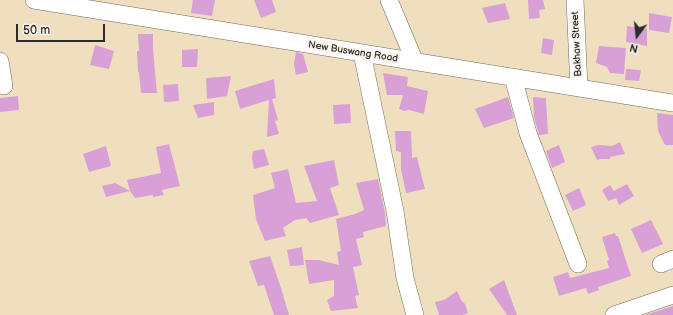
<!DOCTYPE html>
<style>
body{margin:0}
#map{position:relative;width:673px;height:315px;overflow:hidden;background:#f0dfbe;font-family:"Balsamiq Sans",sans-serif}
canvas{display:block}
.north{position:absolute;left:617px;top:16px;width:40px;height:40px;-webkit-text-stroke:3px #f7f3e8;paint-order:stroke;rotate:195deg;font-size:11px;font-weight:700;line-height:16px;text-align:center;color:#2b2b2b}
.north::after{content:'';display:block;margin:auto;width:14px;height:18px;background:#2b2b2b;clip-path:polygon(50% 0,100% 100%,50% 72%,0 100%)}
.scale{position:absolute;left:16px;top:24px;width:89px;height:18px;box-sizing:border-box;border:2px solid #2b2b2b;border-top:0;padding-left:5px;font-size:12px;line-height:14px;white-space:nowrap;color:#2b2b2b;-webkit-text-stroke:3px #f7f3e8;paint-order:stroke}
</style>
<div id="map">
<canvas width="673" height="315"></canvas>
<div class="north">N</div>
<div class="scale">50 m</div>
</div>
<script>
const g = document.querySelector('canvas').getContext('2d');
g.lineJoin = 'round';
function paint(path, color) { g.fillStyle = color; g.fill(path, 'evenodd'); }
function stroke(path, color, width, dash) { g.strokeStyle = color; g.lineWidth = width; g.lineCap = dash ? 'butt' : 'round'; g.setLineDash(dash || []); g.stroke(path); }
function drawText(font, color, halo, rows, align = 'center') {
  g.font = font + ' "Balsamiq Sans",sans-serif'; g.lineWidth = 3.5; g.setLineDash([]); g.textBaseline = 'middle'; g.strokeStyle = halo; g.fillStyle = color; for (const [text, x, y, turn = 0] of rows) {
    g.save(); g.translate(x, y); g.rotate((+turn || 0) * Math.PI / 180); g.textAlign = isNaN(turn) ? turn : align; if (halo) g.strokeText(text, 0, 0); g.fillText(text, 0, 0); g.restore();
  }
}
paint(new Path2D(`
 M193,0h22l-3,16 -21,-3z
 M254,0h18l4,12 -15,6z
 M528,0h15l2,9 -6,1 1,8 -11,1z
 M505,3l5,16 -22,4 -6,-15z
 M649,13l23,4 -3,16 -20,-3z
 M627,26l20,3v17l-21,-4z
 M138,34h15v15l4,44h-16l-2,-21h-1l-1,-21h2z
 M543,38l11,2 -2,15 -11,-2z
 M95,45l19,6 -5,18 -19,-4z
 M599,46l27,2 -2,26 -14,-1 -3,-6 -11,-4z
 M198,49l-1,18h-15v-17z
 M296,52l7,2 5,18 -12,3 -2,-11z
 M626,69l15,1 -2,11 -14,-1z
 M383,73l25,4 -1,9 21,5 -4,23 -15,-4 -5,1 -5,-2 4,-14h-16z
 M231,76l-4,20 -20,3 -1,-21z
 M274,79l2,19 -4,1 6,21 -3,1 4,13 -12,3 2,-37 -29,9 -5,-18z
 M178,84l1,17 -15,1 -1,-17z
 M18,96l1,14 -19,2v-14z
 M508,97l6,21 -30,10 -9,-19z
 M533,97l13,1 2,36 -9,1 -5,-18z
 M214,102v13l-16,3 -5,-13z
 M350,104l1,19 -17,1 -1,-19z
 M657,113l16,2v30h-8l-7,-14z
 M395,131h16l1,27 5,-1 8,32 -19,4 -5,-24v-17l-5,-1z
 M620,142l5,12 -15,3v2h-9l-4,1 -6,-13 7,-2 14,1z
 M169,144l11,42 -18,4 2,5 -11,2v-2l-18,3 -5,-7 -24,6 -4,-11 13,-3 15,8 -3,-11 34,-7 -5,-26z
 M559,145l6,17 -13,6 -6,-17z
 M106,146l5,20 -22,6 -6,-18z
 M264,149l5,16 -15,4 -2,-11 1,-7z
 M334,160l5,25 -9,3 9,27 -29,8 -4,-5 -11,2 -12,8 3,8 -21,5 -9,-22 -3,-24 22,-7 -4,-15 17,-4 8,34 21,-2 -13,-35z
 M378,179l7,34 1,13 -23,6 1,5 -8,2 6,26 -9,2 6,28 -4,1 3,12 -27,3 -4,-11 7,-4v-16l-25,4 -4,-24h14l20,5 -2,-13 4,-1 -5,-32 19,-5 9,-4 -8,-27z
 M627,184l7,12 -15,9 -3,-7 -8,3 -6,-11 8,-5 4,6z
 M579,188l7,17 -13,6 -8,-16z
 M651,220l12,24 -21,9 -11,-24z
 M615,233l1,3h2l13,40 -33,11 1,3 -11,4 -2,-6 -27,8 -6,-19 15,-5 2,6 39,-10 -2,-7 2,-1 -7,-23z
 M302,247l2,18 -14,1 -3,-16z
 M270,256l11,32 8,27h-15l-10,-30 -6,1 -9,-25z
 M504,280l13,35h-10l-18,-26z
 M457,291l4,9 4,4 3,9 -5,2h-24l-4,-13 9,-2z
 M673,306v9h-28z`), '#d9a0d8');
const minor = new Path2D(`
 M34,0l639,103
 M389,0l26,62
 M575,0l4,88
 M362,53l33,158 10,67 10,37
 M0,61l4,25
 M513,77l15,56 50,131
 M661,264l12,-5
 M614,315l59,-20`);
stroke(minor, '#706a5e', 18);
stroke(minor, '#fff', 17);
drawText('10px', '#2b2b2b', '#f7f3e8', [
 ["Bakhaw Street",577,44,-93],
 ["New Buswang Road",353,52,9]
]);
</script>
